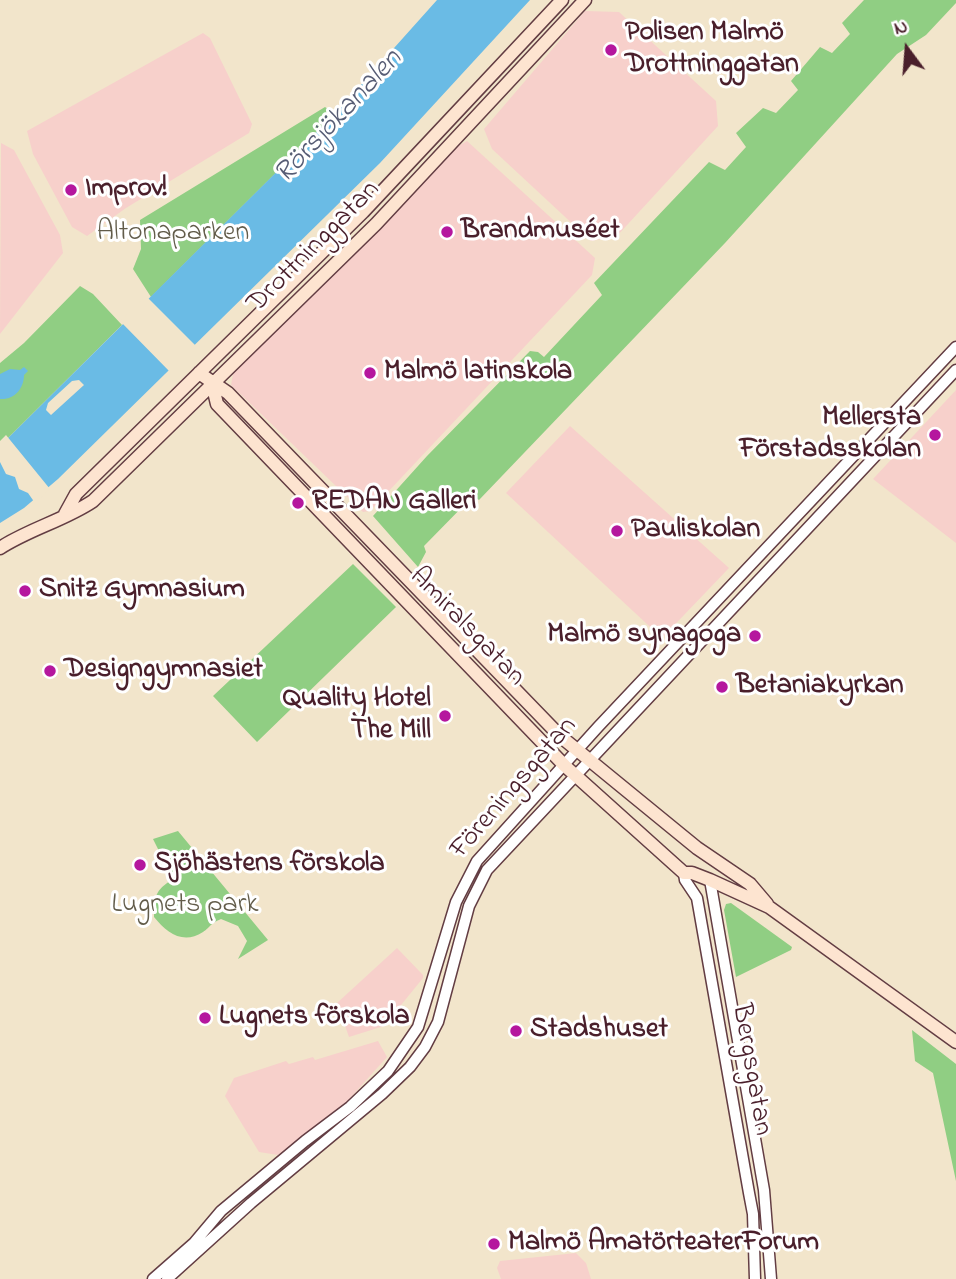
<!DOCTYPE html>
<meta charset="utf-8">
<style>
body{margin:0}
#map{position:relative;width:956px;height:1279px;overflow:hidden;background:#f2e5cb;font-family:"Indie Flower",sans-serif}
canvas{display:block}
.north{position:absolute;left:872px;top:14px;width:70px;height:70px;-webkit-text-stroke:5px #fff;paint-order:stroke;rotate:344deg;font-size:19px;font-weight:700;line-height:28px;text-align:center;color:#4a1f2b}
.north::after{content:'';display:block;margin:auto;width:24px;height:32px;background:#4a1f2b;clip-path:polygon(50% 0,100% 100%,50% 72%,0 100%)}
</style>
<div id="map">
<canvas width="956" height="1279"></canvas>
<div class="north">N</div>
</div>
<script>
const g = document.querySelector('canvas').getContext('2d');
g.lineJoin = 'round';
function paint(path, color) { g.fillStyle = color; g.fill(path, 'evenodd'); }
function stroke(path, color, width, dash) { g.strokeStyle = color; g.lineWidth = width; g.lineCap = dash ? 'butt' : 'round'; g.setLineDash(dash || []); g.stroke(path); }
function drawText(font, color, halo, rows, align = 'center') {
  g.font = font + ' "Indie Flower",sans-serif'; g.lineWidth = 6; g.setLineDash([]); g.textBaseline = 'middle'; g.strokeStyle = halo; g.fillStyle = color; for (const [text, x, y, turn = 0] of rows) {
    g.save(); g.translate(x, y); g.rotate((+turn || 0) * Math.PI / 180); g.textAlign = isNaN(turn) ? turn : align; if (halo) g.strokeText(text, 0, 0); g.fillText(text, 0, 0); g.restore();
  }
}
paint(new Path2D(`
 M585,11l34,1 97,89 2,25 -101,110 -26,5 -99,-92 -8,-20z
 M203,33l7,5 42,86 -3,9 -123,75 -39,28 -15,-9 -39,-73 -6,-23z
 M467,141l128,117 -3,17 -222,236 -7,1 -132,-127 3,-17 216,-217z
 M1,143l13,7 46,85 3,18 -63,81z
 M956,390v153l-83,-64z
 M570,426l159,142 -67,70 -156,-145z
 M397,948l26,27v3l-39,48 -35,11 -12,-34z
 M378,1041l9,16 -44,49 -65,49 -19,-3 -34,-56 9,-18 52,-17 3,3 24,-7 2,3z
 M576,1253l10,10 5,16h-90l-4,-11 3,-7z`), '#f7d0cb');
paint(new Path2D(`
 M864,0h92v3l-30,32 -29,19 -172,189 -246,257 -6,-4 -49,50 2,6 -8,15 -45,-51 54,-60 103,-105 8,1 6,5 58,-62 -8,-12 115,-121 16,8 21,-23 -10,-14 27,-25 13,5 22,-23 -7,-9 29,-34 12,6 18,-19 -8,-11z
 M325,107l10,7 -184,183 -18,-28 8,-20 -1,-29z
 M80,286l13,8 29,31 -122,121v-83l24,-20z
 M353,564l43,43 -139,135 -44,-46z
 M178,831l90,109 -30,19 9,-18 -9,-15 -17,-7c-12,5 -10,8 -18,13 -20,13 -36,1 -49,-15 1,-21 0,-26 19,-38l-20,-40z
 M731,903l61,44 -1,3 -55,27 -12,-67 2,-6z
 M912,1030l44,34v117l-23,-108 -18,-12z`), '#90ce83');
paint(new Path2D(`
 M437,0h93l-150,163 -322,316 -34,29 -24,15v-77l335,-332z
 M24,367l4,4 -4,4c0,13 -9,25 -24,24v-25l10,-5 10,1z`), '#6abbe5');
paint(new Path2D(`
 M146,296l51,51 -26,26 -51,-52z
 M79,380l5,5 -33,30 -5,-5 2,-7 24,-22z
 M6,435l44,54 -15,14 -7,-10 -9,-4 -4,-12 -9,-3 -6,-12v-21z`), '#f2e5cb');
const tertiary = new Path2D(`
 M684,873l1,7 12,18 52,295 4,21 2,65
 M710,880l54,310 7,89
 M153,1279l41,-36 27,-32 84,-70 45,-34 38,-36 30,-44 38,-125 21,-41 121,-134 358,-380
 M167,1279l84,-76 131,-109 28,-27 15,-20 13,-25 31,-116 18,-36 469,-500`);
const secondary = new Path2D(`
 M199,373l29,20 332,343 137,112 53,36 17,20
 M212,383l5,21 348,362 119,107h8l18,7 59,27 187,135
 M65,514l11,-20 287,-282 199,-212
 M0,548c29,-19 65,-28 93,-47l283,-277 209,-224`);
stroke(tertiary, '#633d43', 13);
stroke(secondary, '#633d43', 15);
stroke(tertiary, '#fff', 10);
stroke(secondary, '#fde4d0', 12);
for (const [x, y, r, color] of [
 [611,50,7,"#b5179e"],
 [71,190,7,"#b5179e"],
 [447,232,7,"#b5179e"],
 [370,373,7,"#b5179e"],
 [935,435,7,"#b5179e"],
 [298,503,7,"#b5179e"],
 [617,531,7,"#b5179e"],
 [25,591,7,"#b5179e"],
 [755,636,7,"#b5179e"],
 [50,671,7,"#b5179e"],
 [722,687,7,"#b5179e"],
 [445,716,7,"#b5179e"],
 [140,865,7,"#b5179e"],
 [205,1018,7,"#b5179e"],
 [516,1031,7,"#b5179e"],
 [494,1244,7,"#b5179e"]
]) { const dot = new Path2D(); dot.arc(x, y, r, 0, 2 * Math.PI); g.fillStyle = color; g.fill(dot); stroke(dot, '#fff', 2.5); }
drawText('bold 28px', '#4a1f2b', '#fff', [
 ["Polisen Malmö",625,34],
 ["Drottninggatan",625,66],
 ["Improv!",85,190],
 ["Brandmuséet",461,232],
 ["Malmö latinskola",384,373],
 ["Mellersta",921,419,"right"],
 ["Förstadsskolan",921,451,"right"],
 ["REDAN Galleri",312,503],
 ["Pauliskolan",631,531],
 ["Snitz Gymnasium",39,591],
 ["Malmö synagoga",741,636,"right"],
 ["Designgymnasiet",64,671],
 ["Betaniakyrkan",736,687],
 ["Quality Hotel",431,700,"right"],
 ["The Mill",431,732,"right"],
 ["Sjöhästens förskola",154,865],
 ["Lugnets förskola",219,1018],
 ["Stadshuset",530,1031],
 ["Malmö AmatörteaterForum",508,1244]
], 'left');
drawText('28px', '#625c4a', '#fff', [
 ["Altonaparken",173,234],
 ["Lugnets park",185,906]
]);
drawText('28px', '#4a1f2b', '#fff', [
 ["Drottninggatan",315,248,-45],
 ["Amiralsgatan",466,628,46],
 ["Föreningsgatan",515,789,-49],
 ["Bergsgatan",750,1070,80]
]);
drawText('italic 30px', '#575d75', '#fff', [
 ["Rörsjökanalen",340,118,-47]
]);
</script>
